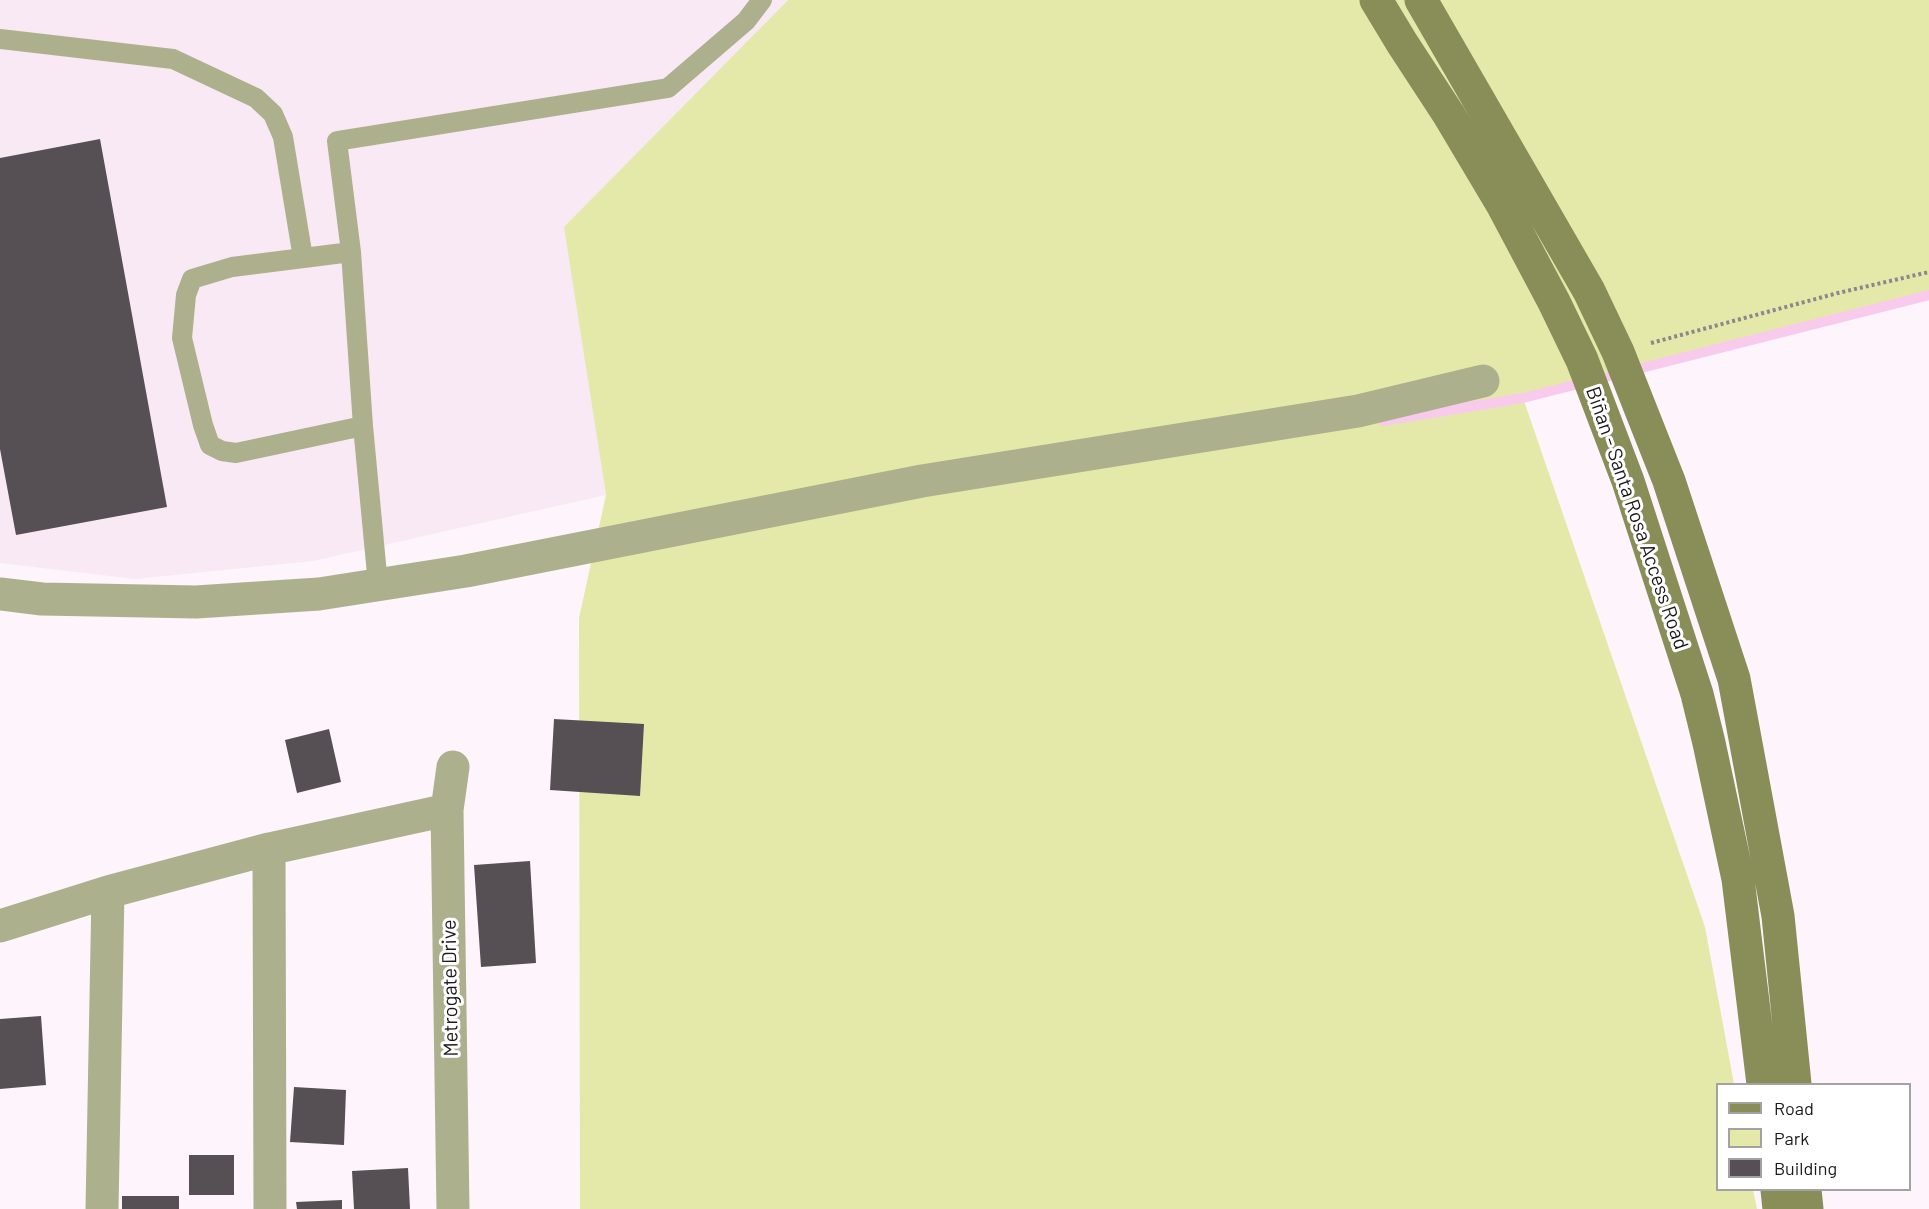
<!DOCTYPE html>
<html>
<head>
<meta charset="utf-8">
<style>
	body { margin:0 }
	#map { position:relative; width:1929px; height:1209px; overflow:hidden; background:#fdf5fb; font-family:Barlow,sans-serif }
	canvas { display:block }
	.legend { position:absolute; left:1716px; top:1083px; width:195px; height:108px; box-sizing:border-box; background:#fff; border:2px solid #a4a3a4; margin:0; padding:8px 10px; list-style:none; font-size:18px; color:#1c191b }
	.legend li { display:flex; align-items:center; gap:12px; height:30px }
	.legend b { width:30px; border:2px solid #a4a3a4 }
</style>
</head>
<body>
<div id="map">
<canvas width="1929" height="1209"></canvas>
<ul class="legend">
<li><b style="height:8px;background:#898d58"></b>Road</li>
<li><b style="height:16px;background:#e4e9aa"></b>Park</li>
<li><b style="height:16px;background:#564f54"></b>Building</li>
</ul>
</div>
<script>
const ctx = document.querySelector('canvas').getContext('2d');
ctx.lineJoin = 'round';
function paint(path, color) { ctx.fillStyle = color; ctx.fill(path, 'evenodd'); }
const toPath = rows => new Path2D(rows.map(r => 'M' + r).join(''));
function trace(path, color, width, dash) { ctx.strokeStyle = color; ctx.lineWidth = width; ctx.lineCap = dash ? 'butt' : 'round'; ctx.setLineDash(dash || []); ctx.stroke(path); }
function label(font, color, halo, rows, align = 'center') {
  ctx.font = font + ' Barlow,sans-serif'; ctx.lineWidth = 6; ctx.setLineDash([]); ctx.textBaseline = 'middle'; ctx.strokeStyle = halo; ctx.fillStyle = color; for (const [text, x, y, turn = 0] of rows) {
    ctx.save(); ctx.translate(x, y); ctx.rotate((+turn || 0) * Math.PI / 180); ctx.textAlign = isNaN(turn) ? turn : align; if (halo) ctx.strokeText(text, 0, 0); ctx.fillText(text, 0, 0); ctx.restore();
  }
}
const built = toPath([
	[0,0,788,0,565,227,606,495,313,561,135,579,0,563]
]);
const green = toPath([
	[788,0,1929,0,1929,295,1523,398,1705,927,1734,1084,1718,1084,1718,1190,1753,1190,1757,1209,580,1209,579,618,606,495,564,227]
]);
const stream = toPath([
	[1383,421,1523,398,1929,295]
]);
const building = toPath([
	[100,139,167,507,16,535,0,449,0,158],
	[554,719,644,724,640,796,550,790],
	[329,729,341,782,297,793,285,740],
	[530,861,536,963,481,967,474,865],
	[41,1016,46,1085,0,1089,0,1019],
	[294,1087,346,1090,344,1145,290,1142],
	[189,1155,234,1155,234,1195,189,1195],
	[408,1168,410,1209,354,1209,352,1171],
	[122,1196,179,1196,179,1209,122,1209],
	[342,1200,342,1209,297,1209,296,1202]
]);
const path = toPath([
	[1651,343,1838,293,1929,272]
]);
const lane = toPath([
	[0,39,173,59,256,98,273,114,283,137,303,258],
	[351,252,232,267,192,279,186,295,182,338,203,425,210,445,222,451,236,453,363,426],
	[378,585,363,426,351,252,337,141,668,88,746,21,762,0]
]);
const street = toPath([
	[0,594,42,599,196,602,319,594,466,571,922,481,1358,411,1483,381],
	[269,849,270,1209],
	[0,926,108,892,269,849,447,810],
	[102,1209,108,892],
	[453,1209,447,810,453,767]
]);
const secondary = toPath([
	[1376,0,1402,43,1449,115,1502,204,1554,302,1582,360,1628,481,1697,694,1709,743,1738,879,1763,1084],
	[1421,0,1589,291,1618,352,1669,481,1734,679,1778,916,1795,1084],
	[1777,1190,1779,1209],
	[1805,1190,1807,1209]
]);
const streetNames = [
	["Biñan - Santa Rosa Access Road",1637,518,71],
	["Metrogate Drive",450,988,-91]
];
paint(built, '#f9e9f4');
paint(green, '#e4e9aa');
trace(stream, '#f8cbec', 10);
paint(building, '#564f54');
trace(path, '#8c878b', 4, [3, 3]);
trace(lane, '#adb08d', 20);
trace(street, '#adb08d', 33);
trace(secondary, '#898d58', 33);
label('20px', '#1c191b', '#fff', streetNames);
</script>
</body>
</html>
